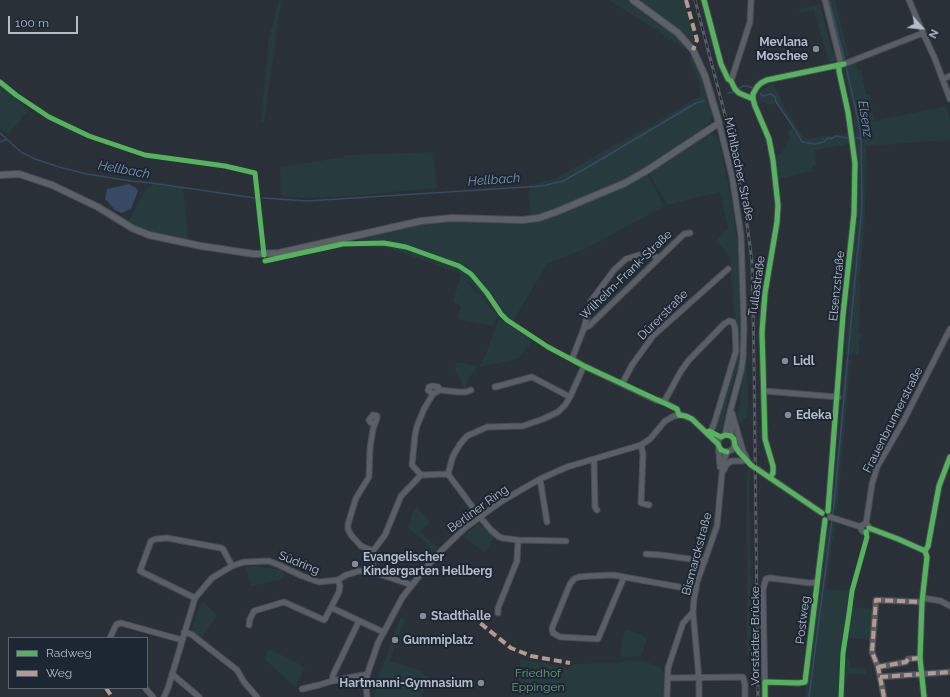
<!DOCTYPE html>
<html>
<head>
<meta charset="utf-8">
<style>
	body { margin:0 }
	#map { position:relative; width:950px; height:697px; overflow:hidden; background:#2a3038; font-family:Raleway,sans-serif }
	canvas { display:block }
	.legend { position:absolute; left:8px; top:637px; width:140px; height:52px; box-sizing:border-box; background:#1d2633; border:1px solid #59626f; margin:0; padding:5px 7px; list-style:none; font-size:12px; color:#b4bcc9 }
	.legend li { display:flex; align-items:center; gap:8px; height:20px }
	.legend b { width:20px; border:1px solid #59626f }
	.north { position:absolute; left:902px; top:8px; width:40px; height:40px; -webkit-text-stroke:3px #1d2633; paint-order:stroke; rotate:117deg; font-size:11px; font-weight:700; line-height:16px; text-align:center; color:#b4bcc9 }
	.north::after { content:''; display:block; margin:auto; width:14px; height:18px; background:#b4bcc9; clip-path:polygon(50% 0,100% 100%,50% 72%,0 100%) }
	.scale { position:absolute; left:8px; top:16px; width:70px; height:18px; box-sizing:border-box; border:2px solid #b4bcc9; border-top:0; padding-left:5px; font-size:12px; line-height:14px; white-space:nowrap; color:#b4bcc9; -webkit-text-stroke:3px #1d2633; paint-order:stroke }
</style>
</head>
<body>
<div id="map">
<canvas width="950" height="697"></canvas>
<ul class="legend">
<li><b style="height:5px;background:#56b35d"></b>Radweg</li>
<li><b style="height:5px;background:#b69a8f"></b>Weg</li>
</ul>
<div class="north">N</div>
<div class="scale">100 m</div>
</div>
<script>
const ctx = document.querySelector('canvas').getContext('2d');
ctx.lineJoin = 'round';
function paint(path, color) { ctx.fillStyle = color; ctx.fill(path, 'evenodd'); }
const toPath = rows => new Path2D(rows.map(r => 'M' + r).join(''));
function trace(path, color, width, dash) { ctx.strokeStyle = color; ctx.lineWidth = width; ctx.lineCap = dash ? 'butt' : 'round'; ctx.setLineDash(dash || []); ctx.stroke(path); }
function label(font, color, halo, rows, align = 'center') {
  ctx.font = font + ' Raleway,sans-serif'; ctx.lineWidth = 4; ctx.setLineDash([]); ctx.textBaseline = 'middle'; ctx.strokeStyle = halo; ctx.fillStyle = color; for (const [text, x, y, turn = 0] of rows) {
    ctx.save(); ctx.translate(x, y); ctx.rotate((+turn || 0) * Math.PI / 180); ctx.textAlign = isNaN(turn) ? turn : align; if (halo) ctx.strokeText(text, 0, 0); ctx.fillText(text, 0, 0); ctx.restore();
  }
}
const green = toPath([
	[279,0,281,0,264,122,261,122,269,38],
	[609,0,685,0,693,31,694,41,686,49],
	[827,0,830,0,831,1,835,0,849,56,842,58],
	[820,4,833,54,836,53,838,60,829,63,814,10,800,13,799,9],
	[690,56,693,57,700,71,711,106,712,114,709,124,701,131,618,188,647,174,664,206,589,247,547,264,512,323,503,314,495,301,496,300,467,267,408,247,407,249,465,270,482,289,491,301,490,304,480,292,467,280,468,283,481,296,489,307,498,315,493,326,458,319,461,306,453,302,461,274,389,248,362,247,357,238,425,223,443,222,532,223,533,217,530,218,529,185,554,179,664,118,699,96,701,97,699,81,689,60],
	[856,62,858,70,861,71,866,95,869,94,875,121,946,106,950,119,950,140,866,146,865,219,859,284,861,284,858,334,861,335,861,339,859,339,859,355,845,354,857,205,859,167,853,109,843,67],
	[773,84,780,98,782,104,803,136,809,139,848,133,849,144,814,150,816,165,812,166,813,171,778,179,777,155,781,154,790,139,788,132,792,127,776,103,770,105,762,102,759,104,757,103,759,94,762,89],
	[0,85,29,110,8,134,0,128],
	[709,134,713,135,719,141,733,209,738,247,740,295,742,347,740,360,728,398,722,428,718,431,715,430,716,425,737,347,730,258,721,245,715,242,728,229,720,192,667,205,649,173,683,150],
	[433,152,437,188,350,196,302,198,281,196,280,167,344,157,344,155],
	[154,184,183,188,188,241,145,231,128,222,146,189],
	[500,319,533,341,518,359,479,367,485,357,498,320],
	[746,334,748,409,747,409,747,417,738,424,737,414,741,401,740,397,745,364],
	[845,359,852,360,850,366,837,511,832,506],
	[456,362,477,366,468,380,465,390,455,369],
	[748,469,750,470,751,656,747,656,747,479],
	[417,507,430,522,420,532,438,548,433,553,427,547,428,544,408,528,413,511],
	[831,522,836,524,830,553,831,553,826,589,856,592,855,607,872,609,870,640,849,638,847,649,846,658,850,659,850,668,863,668,863,669,866,669,866,674,848,674,846,685,845,697,805,697,824,552,828,526,830,526],
	[480,524,483,526,494,537,485,553,463,536,477,525],
	[254,566,281,570,284,573,284,577,280,580,251,586,246,567],
	[202,601,217,616,200,639,191,632,198,610],
	[400,618,405,619,390,661,423,671,422,674,429,676,422,697,374,697,377,682],
	[627,629,647,638,641,656,620,657,624,632],
	[269,649,305,667,295,687,264,658],
	[520,659,565,667,568,669,574,664,613,663,635,660,645,661,662,669,666,676,665,697,519,697]
]);
const water = toPath([
	[129,184,136,188,138,191,131,209,122,213,115,210,105,199,107,189]
]);
const stream = toPath([
	[829,0,845,62],
	[740,88,743,86,747,86,753,88],
	[728,93,733,92],
	[760,93,763,96,771,94,775,97,776,102,794,128,802,142,815,144,824,142,828,138,831,139,836,136,847,138],
	[0,133,21,152,35,159,59,167,87,174,131,181,152,183,255,198],
	[855,138,861,138],
	[0,142,7,139],
	[263,198,307,201,542,186,563,181,588,167,696,103,704,101],
	[809,697,834,504,862,206,861,138,859,124,846,66]
]);
const minor = toPath([
	[704,0,721,64,728,79,731,81],
	[751,0,750,22,731,81,735,89,739,93,753,99],
	[825,0,840,60,839,71,848,112,855,163,854,214,843,315,828,511],
	[909,0,923,33,935,59,950,99],
	[943,79,950,76],
	[719,123,732,176,741,235,744,328,743,358,741,371,730,412,725,435],
	[584,328,591,301,614,270,626,259,639,255,653,255,658,258],
	[622,384,632,365,653,336,728,269],
	[495,387,532,377,570,397],
	[440,390,458,392,466,392,471,390],
	[764,391,838,397],
	[664,402,681,371,689,360,724,324,729,321,733,322,735,328,736,351,714,424,709,435],
	[732,413,743,451,747,459],
	[679,415,677,409,664,402,656,400,584,366,572,359,584,328,589,326,684,234,690,233],
	[731,436,732,417],
	[641,445,643,454,641,503,649,505],
	[735,446,739,452,751,465,822,513],
	[720,449,725,452,732,450,735,445,733,438,729,435,725,435,721,437,718,440,720,467],
	[594,460,595,507,597,510],
	[724,470,726,465,731,461,743,461],
	[421,475,412,465,415,435,417,426,424,409,433,394,440,390,438,387,433,386,429,387,428,390,433,394],
	[770,478,773,473,773,466,765,439,762,332,765,293,777,222,778,205,773,160,769,139,755,106,753,99,753,94,757,87,761,83,767,80,844,64,923,33],
	[540,479,547,522],
	[830,517,861,527],
	[866,524,872,484,877,467,903,422,950,329],
	'861 528a4 4 0 1 1 8 0a4 4 0 1 1-8 0Z',
	[869,528,898,539,925,551],
	[566,541,518,540,502,538,498,536,491,530,480,517,448,474,453,456,460,444,467,436,487,427,523,426,543,419,558,412,565,405,570,397,584,366],
	[373,551,361,546,351,535,348,529,348,524,356,498,369,477,370,448,373,429,377,418,377,416,373,415,369,420,371,423,374,424],
	[646,554,661,555,705,561],
	[373,572,373,551,385,535,401,496,421,475,448,474],
	[624,577,613,575,590,576,579,577,574,579,570,584,552,628,553,633,560,637,598,639,624,577,696,590],
	[195,598,140,571,151,541,156,539,167,538,221,548,223,549,232,566],
	[923,598,941,601,950,606],
	[332,608,383,632],
	[498,613,498,608,517,561,518,540],
	[249,625,250,619,254,611,284,602,324,620,325,619,339,592,340,586,338,580],
	[184,632,191,634,237,670,244,682,257,697],
	[110,638,115,627,117,624,121,623,182,640],
	[878,667,906,662,908,659,920,658],
	[172,674,199,697],
	[880,677,950,672],
	[668,678,743,677,745,685,745,697],
	[332,681,363,675,367,675],
	[765,682,799,683,805,682,825,520],
	[145,688,153,697],
	[302,689,319,685,332,681,333,675,359,621],
	[164,697,168,688,195,598,212,578,232,566,244,562,269,561,279,565,302,576,319,582,338,580,346,575,359,571,373,572,412,585],
	[367,697,366,684,367,675,378,643,402,598,423,571,442,550,465,528,480,517,502,501,540,479,567,467,641,445,650,439,665,421,674,416,682,415,692,419,718,444],
	[667,697,668,668,683,623,693,612],
	[699,697,699,679,693,612,694,599,697,582,717,526,723,463,727,452],
	[765,697,763,589,766,579,770,578,810,583,817,582],
	[884,697,878,667,872,652,876,600,922,602],
	[924,697,920,658,922,602,927,557,925,551,928,546,939,486,950,457]
]);
const major = toPath([
	[0,175,19,174,52,185,98,207,132,228,149,235,201,246,254,254,279,253,421,221,452,218,522,220,539,218,556,212,625,183,646,171,719,123,705,76,693,50,678,33,633,0]
]);
const rail = toPath([
	[695,0,731,138,746,217,752,261,754,365,758,697]
]);
const quiet = toPath([
	[686,0,697,40,693,50],
	[462,612,464,610,511,648,531,656,570,663],
	[878,667,906,662,908,659,920,658],
	[880,677,950,672],
	[106,688,112,697],
	[884,697,878,667,872,652,876,600,922,602]
]);
const cycleway = toPath([
	[704,0,721,64,728,79,731,81,735,89,739,93,753,99],
	[0,82,16,95,49,117,89,136,145,155,225,166,255,173,264,255],
	[265,261,343,244,384,243,406,247,459,266,471,274,487,293,501,314,507,320,548,347,584,366,677,409,679,415,686,416,692,419,718,444,721,450,727,452],
	[709,431,721,437,725,435,731,436,734,439,735,446,739,452,751,465,822,513],
	[770,478,773,473,773,466,765,439,762,332,765,293,777,222,778,205,773,160,769,139,755,106,753,99,753,94,757,87,761,83,767,80,844,64],
	[828,511,843,315,854,214,855,163,848,112,839,71,839,65],
	[869,528,898,539,925,551],
	[765,697,765,682,799,683,805,682,825,520],
	[841,697,843,653,849,614,852,591,867,537,866,532],
	[924,697,920,658,922,602,927,557,925,551,928,546,939,486,950,457]
]);
const markers = [
	[816,49,4,"#848b96"],
	[785,361,4,"#848b96"],
	[788,415,4,"#848b96"],
	[355,564,4,"#848b96"],
	[423,616,4,"#848b96"],
	[395,640,4,"#848b96"],
	[481,683,4,"#848b96"]
];
const poiNames = [
	["Mevlana",808,42,"right"],
	["Moschee",808,56,"right"],
	["Lidl",793,361],
	["Edeka",796,415],
	["Evangelischer",363,557],
	["Kindergarten Hellberg",363,571],
	["Stadthalle",431,616],
	["Gummiplatz",403,640],
	["Hartmanni-Gymnasium",473,683,"right"]
];
const streetNames = [
	["Mühlbacher Straße",739,169,78],
	["Wilhelm-Frank-Straße",626,275,-44],
	["Tullastraße",757,286,-82],
	["Elsenzstraße",837,286,-84],
	["Dürerstraße",663,315,-45],
	["Frauenbrunnerstraße",893,420,-63],
	["Berliner Ring",478,509,-36],
	["Bismarckstraße",697,554,-75],
	["Südring",299,563,22],
	["Postweg",803,620,-83],
	["Vorstädter Brücke",755,636,-90]
];
const parkNames = [
	["Friedhof",538,673],
	["Eppingen",538,687]
];
const waterNames = [
	["Elsenz",865,119,81],
	["Hellbach",124,170,10],
	["Hellbach",494,180,-4]
];
paint(green, '#273a3e');
paint(water, '#384963');
trace(stream, '#384963', 1.5);
trace(minor, '#484c53', 7);
trace(major, '#484c55', 8);
trace(minor, '#5a5e66', 5);
trace(major, '#5c6168', 6);
trace(rail, '#595d64', 3);
trace(rail, '#1d2633', 1.5, [4.5]);
trace(quiet, '#b69a8f', 4, [8, 4]);
trace(cycleway, '#56b35d', 5);
for (const [x, y, r, color] of markers) { const dot = new Path2D(); dot.arc(x, y, r, 0, 2 * Math.PI); ctx.fillStyle = color; ctx.fill(dot); trace(dot, '#1d2633', 1.5); }
label('bold 12px', '#b4bcc9', '#1d2633', poiNames, 'left');
label('12px', '#b4bcc9', '#1d2633', streetNames);
label('12px', '#6b9a76', '#1d2633', parkNames);
label('italic 13px', '#7c92b1', '#1d2633', waterNames);
</script>
</body>
</html>
